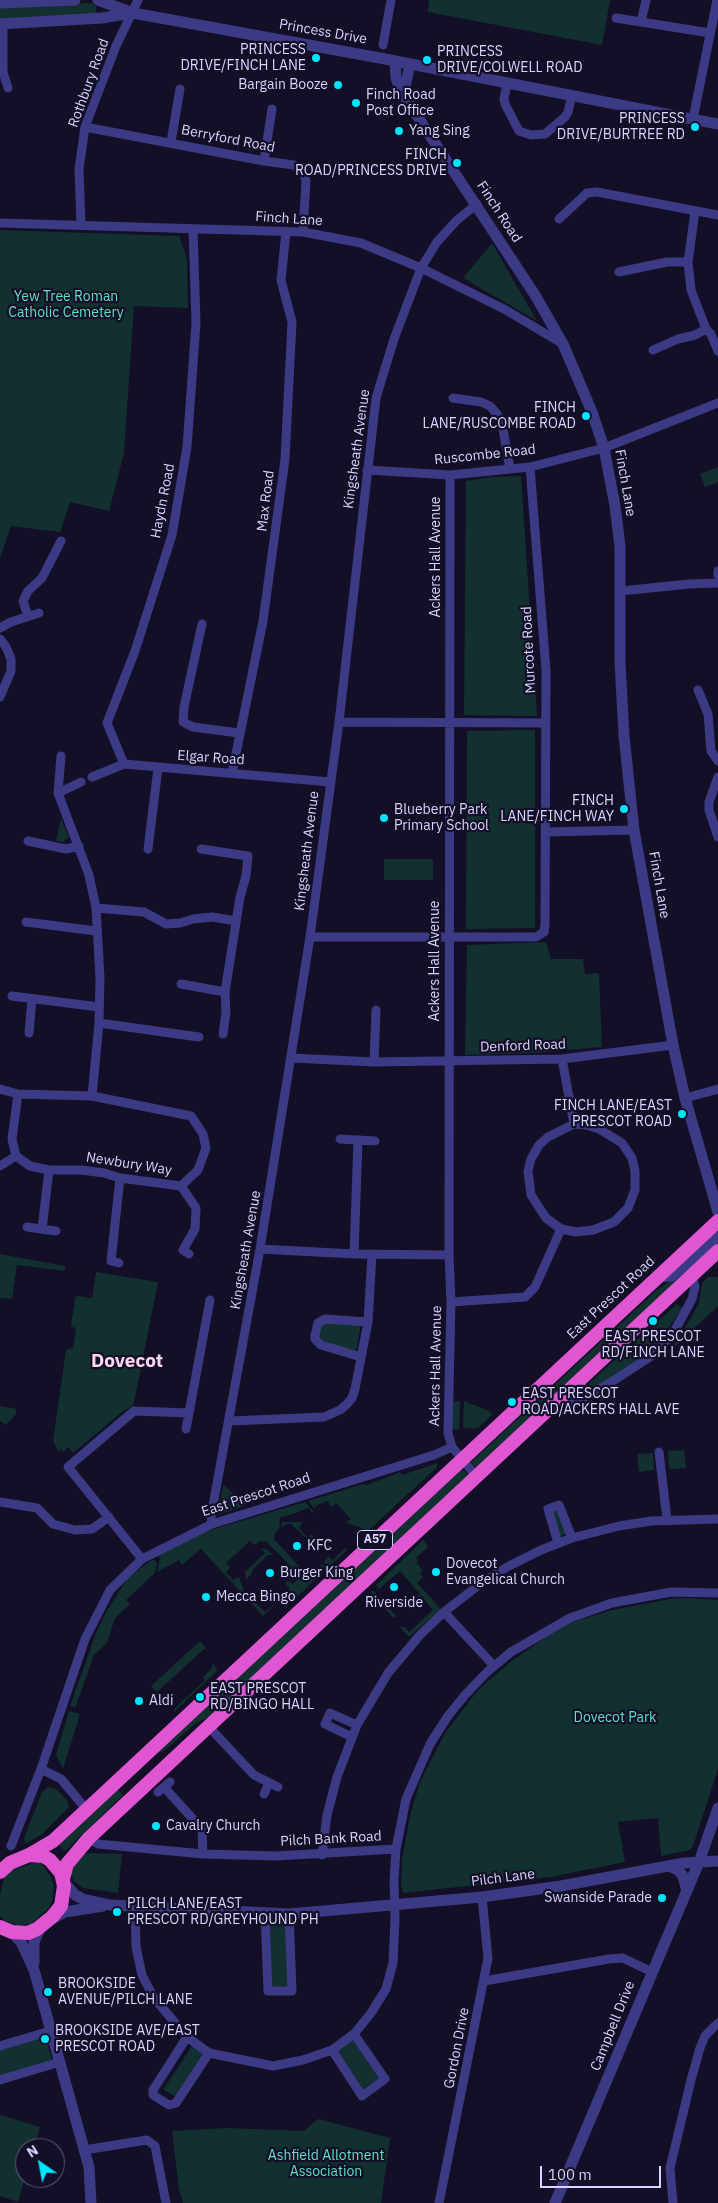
<!DOCTYPE html>
<html>
<head>
<meta charset="utf-8">
<style>
	body { margin:0 }
	#map { position:relative; width:718px; height:2203px; overflow:hidden; background:#130f26; font-family:"IBM Plex Sans",sans-serif }
	canvas { display:block }
	.north { position:absolute; left:15px; top:2138px; width:50px; height:50px; box-sizing:border-box; background:#130f26; border:1px solid #625e7d; border-radius:50%; rotate:327deg; font-size:14px; font-weight:700; line-height:20px; text-align:center; color:#d9d4ff }
	.north::after { content:''; display:block; margin:auto; width:18px; height:22px; background:#00e5ff; clip-path:polygon(50% 0,100% 100%,50% 72%,0 100%) }
	.scale { position:absolute; left:540px; top:2166px; width:121px; height:22px; box-sizing:border-box; border:2px solid #d9d4ff; border-top:0; padding-left:6px; font-size:15px; line-height:18px; white-space:nowrap; color:#d9d4ff; -webkit-text-stroke:4px #130f26; paint-order:stroke }
</style>
</head>
<body>
<div id="map">
<canvas width="718" height="2203"></canvas>
<div class="north">N</div>
<div class="scale">100 m</div>
</div>
<script>
const ctx = document.querySelector('canvas').getContext('2d');
ctx.lineJoin = 'round';
function paint(path, color) { ctx.fillStyle = color; ctx.fill(path, 'evenodd'); }
const toPath = rows => new Path2D(rows.map(r => 'M' + r).join(''));
function trace(path, color, width, dash) { ctx.strokeStyle = color; ctx.lineWidth = width; ctx.lineCap = dash ? 'butt' : 'round'; ctx.setLineDash(dash || []); ctx.stroke(path); }
function label(font, color, halo, rows, align = 'center') {
  ctx.font = font + ' "IBM Plex Sans",sans-serif'; ctx.lineWidth = 4.5; ctx.setLineDash([]); ctx.textBaseline = 'middle'; ctx.strokeStyle = halo; ctx.fillStyle = color; for (const [text, x, y, turn = 0] of rows) {
    ctx.save(); ctx.translate(x, y); ctx.rotate((+turn || 0) * Math.PI / 180); ctx.textAlign = isNaN(turn) ? turn : align; if (halo) ctx.strokeText(text, 0, 0); ctx.fillText(text, 0, 0); ctx.restore();
  }
}
const green = toPath([
	[427,0,610,0,602,45,428,12,429,1],
	[92,3,96,6,96,14,0,20,0,7],
	[0,230,179,236,187,259,188,308,134,306,124,453,109,511,70,502,60,532,11,526,0,558],
	[492,243,537,321,463,278],
	[718,467,718,482,705,487,700,474],
	[521,476,537,716,464,715,466,481,491,477],
	[535,730,535,928,466,929,467,731],
	[61,818,69,837,63,842,56,841],
	[384,859,433,859,433,880,384,880],
	[546,942,551,959,583,959,585,974,599,973,602,1047,534,1053,465,1055,467,945],
	[0,1254,65,1266,65,1271,17,1265,12,1299,0,1298],
	[96,1272,158,1282,134,1403,132,1406,122,1412,73,1453,68,1447,63,1452,61,1449,58,1452,53,1441,66,1350,73,1348,76,1329,71,1326,75,1299,77,1296,92,1298],
	[708,1277,718,1277,718,1306,668,1353,684,1330,699,1303,702,1283],
	[672,1280,676,1282,477,1468,471,1462,657,1290],
	[677,1304,682,1308,655,1348,618,1375,572,1399],
	[326,1323,361,1325,356,1352,322,1341,319,1337,321,1325],
	[459,1401,460,1402,459,1430,452,1429,453,1402],
	[464,1401,491,1412,492,1415,478,1428,466,1428,463,1426],
	[0,1406,16,1409,16,1414,6,1425,0,1421],
	[684,1450,686,1468,669,1469,668,1451],
	[653,1453,654,1470,639,1472,637,1454],
	[438,1463,436,1468,367,1532,360,1527,346,1523,351,1519,336,1503,331,1507,328,1501,315,1506,316,1510,308,1501,363,1484,367,1485,400,1472,402,1475],
	[462,1469,469,1476,209,1717,196,1723,164,1751,155,1753],
	[223,1486,225,1486,245,1504,245,1506,220,1514,218,1511],
	[305,1502,314,1512,312,1513,309,1508,287,1516,280,1517,279,1529,275,1533,274,1539,307,1575,314,1574,322,1564,327,1568,295,1599,284,1595,290,1589,285,1583,288,1581,293,1584,301,1577,267,1542,261,1541,254,1545,250,1541,226,1563,230,1568,226,1572,233,1580,239,1577,244,1591,265,1612,279,1601,263,1616,201,1549,182,1565,179,1560,157,1572,160,1559,157,1553,214,1529],
	[560,1509,569,1533,558,1537,551,1511],
	[282,1522,302,1522,299,1528,308,1538,312,1534,314,1539,307,1539,290,1523,281,1527],
	[423,1540,428,1547,416,1558,418,1561,416,1563,423,1570,420,1573,423,1577,417,1583,441,1609,409,1637,400,1627,405,1627,409,1632,433,1610,421,1595,407,1607,410,1612,405,1607,420,1594,400,1571,379,1589,376,1585],
	[261,1548,266,1549,273,1555,268,1555,253,1569,252,1573,246,1580,245,1572,265,1553],
	[345,1548,347,1550,329,1567,324,1562,328,1556,333,1560],
	[153,1559,157,1563,155,1573,126,1600,130,1604,115,1618,107,1643,94,1655,75,1708,70,1706,96,1633,106,1612,128,1578],
	[373,1590,396,1616,393,1618,371,1592],
	[689,1598,718,1600,718,1769,693,1846,690,1850,661,1856,658,1818,618,1822,625,1862,550,1877,403,1893,401,1884,402,1859,411,1812,420,1782,445,1733,478,1690,509,1663,546,1637,573,1622,612,1610,670,1599],
	[200,1641,207,1649,204,1649,157,1692,151,1686],
	[213,1664,215,1665,217,1671,175,1711,173,1710,205,1680,203,1677,211,1669],
	[69,1711,80,1714,63,1769,56,1755],
	[48,1787,56,1789,67,1800,69,1807,42,1834,27,1843,25,1843,24,1838,42,1792],
	[116,1788,123,1795,65,1851,58,1844],
	[91,1853,122,1854,118,1893,83,1888,74,1881,70,1872,71,1866,81,1855],
	[36,1862,42,1864,51,1877,54,1886,52,1901,48,1909,30,1924,17,1925,5,1921,0,1916,0,1895,4,1878,9,1872],
	[270,1920,285,1920,288,1987,272,1987],
	[45,2036,52,2060,0,2076,0,2049],
	[353,2041,379,2078,363,2089,337,2051],
	[192,2046,205,2055,179,2098,163,2090],
	[0,2115,40,2127,34,2148,25,2148,25,2178,18,2202,0,2196],
	[318,2119,390,2138,381,2203,183,2203,179,2190,172,2131,226,2128,304,2131]
]);
const minor = toPath([
	[616,18,710,33],
	[641,22,646,0],
	[3,24,3,72,8,88],
	[383,45,391,0],
	[507,83,504,99,505,104,519,131,531,135,545,134,565,117,568,112,572,95],
	[693,119,717,0],
	[85,127,264,161,294,165,303,171,306,181,303,232],
	[171,142,180,89],
	[264,161,272,109],
	[695,211,688,262,691,290,706,329,711,334,718,351],
	[559,219,587,193,597,192,718,215],
	[0,223,303,232,361,243,421,268,504,309,563,344],
	[81,224,79,169,85,127,116,46,138,0],
	[619,272,667,262,688,262],
	[653,350,678,339,695,335,706,329],
	[453,398,481,402,490,406,497,414,503,429,510,469],
	[367,470,450,475,530,467,604,448,718,403],
	[450,475,449,1255,451,1302,448,1433,452,1447],
	[718,571,718,575],
	[621,591,689,584,718,583],
	[28,616,23,601,28,591,42,578,61,541],
	[202,624,184,707,183,722,193,727,239,733],
	[0,628,11,622,39,613],
	[0,639,6,647,11,659,11,671,0,697],
	[698,690,708,714,711,751,718,761],
	[339,722,545,723],
	[61,756,58,793,89,875,96,908,100,978,99,1023,92,1096],
	[124,764,107,723,135,651,172,535,187,447,196,323,193,229],
	[232,773,263,621,285,459,292,322,281,280,286,232],
	[92,777,124,764,330,782],
	[718,777,709,802,709,810,718,837],
	[58,793,81,782],
	[546,832,634,830],
	[28,841,66,849,79,846],
	[148,849,158,768],
	[201,849,248,856,246,876,240,897,225,992,226,1012,223,1034],
	[96,908,144,912,166,924,180,923,193,919,212,917,236,921],
	[26,922,96,931],
	[310,937,536,937,544,932,545,925,546,670,530,467],
	[181,984,225,992],
	[12,996,99,1007],
	[99,1023,199,1037],
	[29,1033,32,999],
	[292,1058,374,1062,562,1059,673,1045],
	[374,1062,376,1010],
	[0,1089,18,1094,92,1096,191,1116,203,1134,206,1148,198,1170,181,1186,120,1178,104,1173,81,1170,49,1170,30,1166,16,1156,12,1139,18,1094],
	[685,1098,718,1089],
	[340,1139,375,1141],
	[0,1166,16,1156],
	[181,1186,196,1208,195,1229,183,1250,189,1254],
	[27,1227,56,1231],
	[42,1229,49,1170],
	[561,1229,576,1232,593,1230,614,1222,628,1208,635,1190,635,1171,632,1158,622,1143,599,1129,587,1125,574,1124],
	[260,1249,354,1254,449,1255],
	[354,1254,358,1140],
	[119,1263,111,1261,120,1178],
	[451,1302,525,1297,535,1287,561,1229,546,1218,531,1195,528,1171,531,1159,539,1145,548,1137,574,1124,562,1059],
	[361,1357,321,1345,315,1339,315,1335,318,1323,325,1319,368,1322],
	[550,1407,569,1405,579,1400,610,1383,656,1353,675,1330,692,1299,695,1287,692,1275],
	[230,1421,324,1417,340,1410,347,1404,352,1398,355,1389,368,1322,372,1254],
	[186,1429,189,1413],
	[659,1452,667,1519],
	[0,1502,37,1508,53,1524,75,1530,92,1529,109,1517],
	[212,1524,211,1516,260,1249,310,937,339,722,376,398,394,339,421,268,437,242,457,220,477,204],
	[558,1543,548,1509,559,1505,572,1538],
	[142,1559,68,1467,134,1411,189,1413,210,1300],
	[444,1612,494,1666],
	[209,1727,254,1775,278,1787],
	[352,1737,325,1724,330,1713,357,1725],
	[41,1769,61,1779,86,1809],
	[164,1787,202,1829,203,1854],
	[158,1792,170,1782],
	[264,1794,269,1783],
	[89,1838,98,1844,203,1854,276,1856,396,1849],
	[11,1846,41,1769,85,1639,110,1590,142,1559,212,1524,434,1455,452,1447,476,1476],
	[322,1855,327,1815,337,1777,357,1725,388,1673,420,1635,444,1612,484,1581,509,1566,541,1550,572,1538,619,1526,651,1521,718,1519],
	[135,1907,136,1947,142,1975,154,1998,187,2037,209,2053,273,2066,303,2060,332,2050,354,2034,371,2013,386,1989,393,1963,395,1918,394,1880,396,1849,406,1799,430,1744,448,1716,465,1695,487,1672,511,1652,570,1618,612,1603,671,1592,718,1593],
	[265,1913,268,1991,292,1991,289,1914],
	[484,1981,609,1959,623,1958,652,1972],
	[187,2037,153,2090,153,2095,169,2105,176,2103,209,2053],
	[0,2046,50,2031],
	[332,2050,362,2096,385,2079,354,2034],
	[0,2080,60,2062],
	[84,2150,147,2140,155,2146,166,2203],
	[439,2203,488,1958,482,1897],
	[673,2203,670,2168,691,2080,700,2048,705,2036,718,2023]
]);
const tertiary = toPath([
	[98,0,133,13,380,58,718,124],
	[0,3,75,0],
	[0,24,102,18,131,13],
	[395,62,396,78,400,90,535,295,563,344,592,412,604,448,615,506,620,546,620,662,624,736,634,830,673,1045,685,1098,718,1212],
	[406,98,405,87,410,65],
	[657,1277,672,1276,718,1237],
	[668,1866,678,1870,683,1876,687,1891],
	[63,1881,75,1895,83,1899,110,1905,289,1914,482,1897,561,1886,684,1863,718,1861],
	[51,1919,65,1912,103,1906],
	[12,1932,21,1942,34,1970,89,2167,91,2203],
	[34,1963,34,1942,41,1926],
	[555,2203,699,1862,718,1808]
]);
const trunk = toPath([
	[29,1855,53,1841,718,1221],
	[0,1872,10,1863,29,1855,43,1856,50,1860,61,1873,64,1886,61,1906,52,1917,37,1929,28,1933,12,1932,0,1927],
	[63,1879,67,1864,89,1838,718,1251]
]);
const markers = [
	[316,58,5,"#00e5ff"],
	[427,60,5,"#00e5ff"],
	[338,85,5,"#00e5ff"],
	[356,103,5,"#00e5ff"],
	[695,127,5,"#00e5ff"],
	[399,131,5,"#00e5ff"],
	[457,163,5,"#00e5ff"],
	[586,416,5,"#00e5ff"],
	[624,809,5,"#00e5ff"],
	[384,818,5,"#00e5ff"],
	[682,1114,5,"#00e5ff"],
	[653,1321,5,"#00e5ff"],
	[512,1402,5,"#00e5ff"],
	[297,1546,5,"#00e5ff"],
	[436,1572,5,"#00e5ff"],
	[270,1573,5,"#00e5ff"],
	[394,1587,5,"#00e5ff"],
	[206,1597,5,"#00e5ff"],
	[200,1697,5,"#00e5ff"],
	[139,1701,5,"#00e5ff"],
	[156,1826,5,"#00e5ff"],
	[662,1898,5,"#00e5ff"],
	[117,1912,5,"#00e5ff"],
	[48,1992,5,"#00e5ff"],
	[45,2039,5,"#00e5ff"]
];
const shields = [
	[375,1540,35]
];
const shieldNames = [
	["A57",375,1540]
];
const streetNames = [
	["Princess Drive",323,32,10],
	["Rothbury Road",89,83,-70],
	["Berryford Road",228,139,11],
	["Finch Road",499,212,57],
	["Finch Lane",289,219,4],
	["Kingsheath Avenue",357,449,-82],
	["Ruscombe Road",485,455,-6],
	["Finch Lane",625,483,80],
	["Haydn Road",163,501,-79],
	["Max Road",266,501,-83],
	["Ackers Hall Avenue",436,557,-90],
	["Murcote Road",529,650,-93],
	["Elgar Road",211,758,4],
	["Kingsheath Avenue",307,851,-83],
	["Finch Lane",659,885,80],
	["Ackers Hall Avenue",435,961,-90],
	["Denford Road",523,1046,-2],
	["Newbury Way",129,1164,9],
	["Kingsheath Avenue",246,1250,-80],
	["East Prescot Road",611,1298,-43],
	["Ackers Hall Avenue",436,1366,-89],
	["East Prescot Road",256,1495,-18],
	["Pilch Bank Road",331,1839,-3],
	["Pilch Lane",503,1878,-7],
	["Campbell Drive",613,2026,-68],
	["Gordon Drive",457,2048,-79]
];
const poiNames = [
	["PRINCESS",306,50,"right"],
	["DRIVE/FINCH LANE",306,66,"right"],
	["PRINCESS",437,52],
	["DRIVE/COLWELL ROAD",437,68],
	["Bargain Booze",328,85,"right"],
	["Finch Road",366,95],
	["Post Office",366,111],
	["PRINCESS",685,119,"right"],
	["DRIVE/BURTREE RD",685,135,"right"],
	["Yang Sing",409,131],
	["FINCH",447,155,"right"],
	["ROAD/PRINCESS DRIVE",447,171,"right"],
	["FINCH",576,408,"right"],
	["LANE/RUSCOMBE ROAD",576,424,"right"],
	["FINCH",614,801,"right"],
	["LANE/FINCH WAY",614,817,"right"],
	["Blueberry Park",394,810],
	["Primary School",394,826],
	["FINCH LANE/EAST",672,1106,"right"],
	["PRESCOT ROAD",672,1122,"right"],
	["EAST PRESCOT",653,1337,"center"],
	["RD/FINCH LANE",653,1353,"center"],
	["EAST PRESCOT",522,1394],
	["ROAD/ACKERS HALL AVE",522,1410],
	["KFC",307,1546],
	["Dovecot",446,1564],
	["Evangelical Church",446,1580],
	["Burger King",280,1573],
	["Mecca Bingo",216,1597],
	["Riverside",394,1603,"center"],
	["EAST PRESCOT",210,1689],
	["RD/BINGO HALL",210,1705],
	["Aldi",149,1701],
	["Cavalry Church",166,1826],
	["Swanside Parade",652,1898,"right"],
	["PILCH LANE/EAST",127,1904],
	["PRESCOT RD/GREYHOUND PH",127,1920],
	["BROOKSIDE",58,1984],
	["AVENUE/PILCH LANE",58,2000],
	["BROOKSIDE AVE/EAST",55,2031],
	["PRESCOT ROAD",55,2047]
];
const parkNames = [
	["Yew Tree Roman",66,297],
	["Catholic Cemetery",66,313],
	["Dovecot Park",615,1718],
	["Ashfield Allotment",326,2156],
	["Association",326,2172]
];
const districtNames = [
	["Dovecot",127,1362]
];
paint(green, '#12302f');
trace(minor, '#3d3a85', 9);
trace(tertiary, '#3d3a85', 11);
trace(trunk, '#e055d1', 14);
for (const [x, y, r, color] of markers) { const dot = new Path2D(); dot.arc(x, y, r, 0, 2 * Math.PI); ctx.fillStyle = color; ctx.fill(dot); trace(dot, '#130f26', 2); }
for (const [x, y, w] of shields) { const box = new Path2D(); box.roundRect(x - w / 2, y - 9.5, w, 19, 4); ctx.fillStyle = '#130f26'; ctx.fill(box); trace(box, '#d9d4ff', 1); }
label('bold 12px', '#d9d4ff', null, shieldNames);
label('14px', '#d9d4ff', '#130f26', streetNames);
label('14px', '#d9d4ff', '#130f26', poiNames, 'left');
label('14px', '#5fe0c0', '#130f26', parkNames);
label('bold 19px', '#ffd6f0', '#130f26', districtNames);
</script>
</body>
</html>
